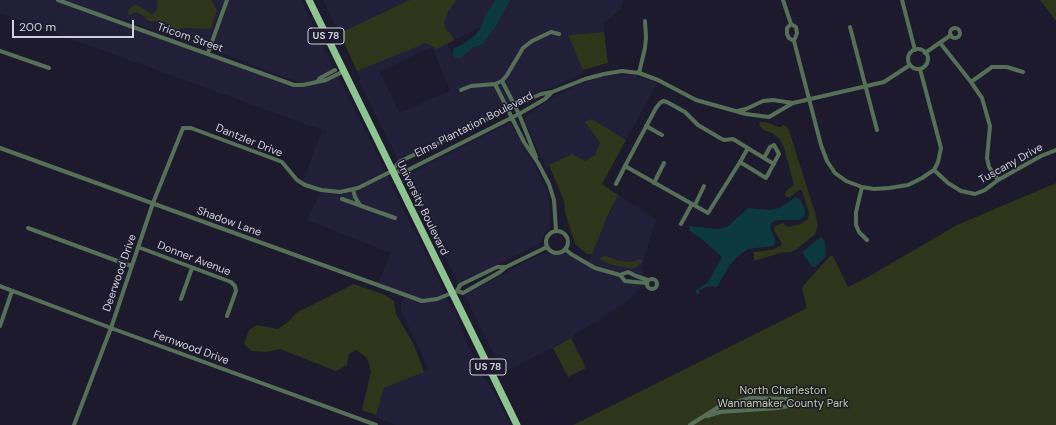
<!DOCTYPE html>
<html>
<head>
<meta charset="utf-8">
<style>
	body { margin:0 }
	#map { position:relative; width:1056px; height:425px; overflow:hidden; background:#1c1a2c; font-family:"DM Sans",sans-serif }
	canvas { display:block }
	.scale { position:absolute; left:12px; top:20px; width:122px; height:18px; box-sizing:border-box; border:2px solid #d0d0dc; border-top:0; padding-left:5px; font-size:12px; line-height:14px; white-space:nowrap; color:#d0d0dc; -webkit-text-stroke:3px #1c1a2c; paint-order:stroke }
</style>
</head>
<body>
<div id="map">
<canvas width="1056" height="425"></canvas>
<div class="scale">200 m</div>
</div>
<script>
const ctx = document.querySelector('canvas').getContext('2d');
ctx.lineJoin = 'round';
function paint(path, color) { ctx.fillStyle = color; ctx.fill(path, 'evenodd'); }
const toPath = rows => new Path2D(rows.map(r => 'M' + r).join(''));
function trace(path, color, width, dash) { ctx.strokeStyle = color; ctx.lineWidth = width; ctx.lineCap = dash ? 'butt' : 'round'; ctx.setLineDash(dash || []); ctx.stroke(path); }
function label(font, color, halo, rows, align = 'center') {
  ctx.font = font + ' "DM Sans",sans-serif'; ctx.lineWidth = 3; ctx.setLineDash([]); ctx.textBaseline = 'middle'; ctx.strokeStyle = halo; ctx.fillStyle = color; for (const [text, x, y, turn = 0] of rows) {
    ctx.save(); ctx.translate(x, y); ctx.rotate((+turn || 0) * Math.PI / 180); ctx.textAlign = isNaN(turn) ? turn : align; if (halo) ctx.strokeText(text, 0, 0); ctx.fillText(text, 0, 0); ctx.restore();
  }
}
const built = toPath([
	[0,0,227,0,211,45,206,44,198,46,108,14,107,17,282,81,305,85,303,82,298,82,218,52,214,45,229,0,301,0,335,70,320,78,338,75,442,287,448,302,454,310,467,343,480,370,485,380,490,384,510,425,396,425,375,417,384,388,428,370,423,356,401,311,401,304,404,295,377,285,391,253,307,220,321,190,302,184,322,130,0,13],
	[323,0,623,0,621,9,603,24,604,32,569,35,584,72,557,86,552,87,523,97,516,100,508,108,399,162,359,81,361,80],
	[500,17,495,28,483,44,472,48,456,58,453,56,447,44],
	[429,48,433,49,450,90,400,113,380,72],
	[616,75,633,75,657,83,626,140,592,119,590,129,600,143,595,155,585,161,550,165,546,168,525,122,525,117,548,100,579,84,601,77],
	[509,123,513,127,540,177,547,193,549,200,550,228,544,234,540,244,458,283,406,175],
	[618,195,656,219,641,269,644,272,643,279,631,273,620,275,625,281,642,283,640,288,627,301,605,316,575,334,571,338,503,373,465,295,543,253,559,255,567,251,587,263]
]);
const green = toPath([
	[157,0,211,0,217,10,211,29,186,28,172,30,166,22,148,21,142,15,136,12,129,15,128,11,135,4,152,14,157,10],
	[410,0,457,0,448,11,444,23,446,29,451,34,454,40,437,49,426,43,357,71,340,33],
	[1040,0,1056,0,1056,21,1050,13],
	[604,32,608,63,583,70,568,35],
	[592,119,626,140,602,184,618,195,608,215,592,254,587,254,575,244,565,212,564,201,549,165,572,154,585,161,595,155,600,143,585,122],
	[760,122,766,122,779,127,781,127,783,125,786,126,789,130,815,213,818,225,815,234,797,249,791,252,780,253,754,261,754,252,771,250,779,247,782,244,774,230,775,226,783,223,788,227,801,224,808,219,809,213,802,190,799,190,790,197,786,197,785,195,786,191,794,185,784,148,779,138,772,133,763,130,759,125],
	[1056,183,1056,425,573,425,807,308,802,289,803,286,830,256,833,256,848,287,868,277,957,225],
	[606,256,620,261,631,262,640,259,642,262,638,266,634,268,629,268,609,264,599,259,602,257],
	[354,284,385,295,394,301,396,314,414,345,424,372,384,388,376,415,362,410,371,371,367,358,356,350,349,354,347,365,336,371,280,349,266,352,252,351,244,344,249,330,257,325,278,329,288,322,296,313],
	[571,338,586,368,568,377,553,348]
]);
const water = toPath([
	[495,0,510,0,495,28,483,44,472,48,461,58,456,58,453,56,453,52,454,48,463,44,475,35,481,27,485,16],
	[796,197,800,200,805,210,804,217,799,220,777,220,772,222,770,227,775,240,775,243,773,246,748,249,738,256,729,266,717,287,712,286,703,288,699,291,699,294,697,294,695,291,708,282,722,257,698,236,691,232,689,230,690,226,718,229,727,227,748,208,770,210,779,208],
	[821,237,825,241,826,256,815,267,812,267,802,252]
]);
const minor = toPath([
	[58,0,294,85,303,85,326,80,344,71],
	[783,0,791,24,796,27,797,33,794,41],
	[902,0,915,50],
	[791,24,787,28,787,34,789,38,794,41],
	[850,27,877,130],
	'950 33a5 5 0 1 1 10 0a5 5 0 1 1-10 0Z',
	[794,41,821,145,827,161,835,173,846,181,862,187,874,189,889,188,908,185,922,178,934,170,938,162,941,148,920,69],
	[941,44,971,82,982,98,990,126,987,158,989,167,998,180],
	'908 59a10 10 0 1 1 20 0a10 10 0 1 1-20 0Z',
	[0,51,49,68],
	[208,53,227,0],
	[925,53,951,35],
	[639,73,645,48,646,37,645,21],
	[502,81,519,114,536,157],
	[317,82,320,78,335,70],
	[971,82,992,67,1007,67,1023,72],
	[495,84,524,142,538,163,549,184,554,200,556,230],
	[461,90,471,86,495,84,502,81,507,75,523,48,532,41,551,32,559,34],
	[737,111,746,109,763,101,773,100,793,103],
	[646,126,662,135],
	[0,148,422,301,437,299,457,291,463,293,500,272,506,267,547,247],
	[764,158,774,164],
	[740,162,748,148],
	[934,170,948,183,961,191,975,194,985,190,998,180,1041,156,1056,150],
	[392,171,404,172,519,114,545,99,551,93],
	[654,183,664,163],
	[616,184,625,166,656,108,660,103,663,101,667,102,685,112,698,125,720,138,724,140,733,139,764,158,770,147,774,145,779,154,766,178,740,162,708,213,625,166],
	[862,187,856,212,856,225,859,232,867,240],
	[353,189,355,197,360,205],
	[342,199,395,218],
	[695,205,704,186],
	[681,224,692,204],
	[28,228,131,266],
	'546 242a11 11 0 1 1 22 0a11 11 0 1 1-22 0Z',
	[138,247,231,282,235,286,236,291,227,316],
	[565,249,571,254,595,268,620,275,625,281,646,283],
	[620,275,628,272,636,276,648,280],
	'647 284a5 5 0 1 1 10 0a5 5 0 1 1-10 0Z',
	[0,286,111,328,376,425],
	[457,291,460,285,497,267,505,267],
	[181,299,192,268],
	[0,326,12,291],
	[707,416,720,412,778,408,799,404],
	[74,425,111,328,153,203,183,128,191,128,277,160,282,162,297,180,305,185,321,190,340,192,358,188,392,171,399,162,514,106,541,94,552,92,585,79,604,74,622,71,639,73,658,80,696,100,746,114,769,117,793,103,884,82,910,65],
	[690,425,720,406,751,398,786,399,802,404]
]);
const primary = toPath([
	[309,0,517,425]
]);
const shields = [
	[326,36,36],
	[488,367,36]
];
const shieldNames = [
	["US 78",326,36],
	["US 78",488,367]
];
const streetNames = [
	["Tricom Street",190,38,19],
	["Elms Plantation Boulevard",474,125,-27],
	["Dantzler Drive",249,141,22],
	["Tuscany Drive",1011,164,-29],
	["University Boulevard",422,208,64],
	["Shadow Lane",229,222,20],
	["Donner Avenue",194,259,21],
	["Deerwood Drive",120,273,-71],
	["Fernwood Drive",191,348,20]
];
const parkNames = [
	["North Charleston",783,391],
	["Wannamaker County Park",783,404]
];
paint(built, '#222038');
paint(green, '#2f351b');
paint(water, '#0c383f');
trace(minor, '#566f57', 4);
trace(primary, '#8ec491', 7);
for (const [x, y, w] of shields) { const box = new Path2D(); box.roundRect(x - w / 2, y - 8, w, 16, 3); ctx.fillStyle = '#1c1a2c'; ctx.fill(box); trace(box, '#d0d0dc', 1); }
label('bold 10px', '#d0d0dc', null, shieldNames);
label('11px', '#d0d0dc', '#1c1a2c', streetNames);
label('11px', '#bdcd95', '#1c1a2c', parkNames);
</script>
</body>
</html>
